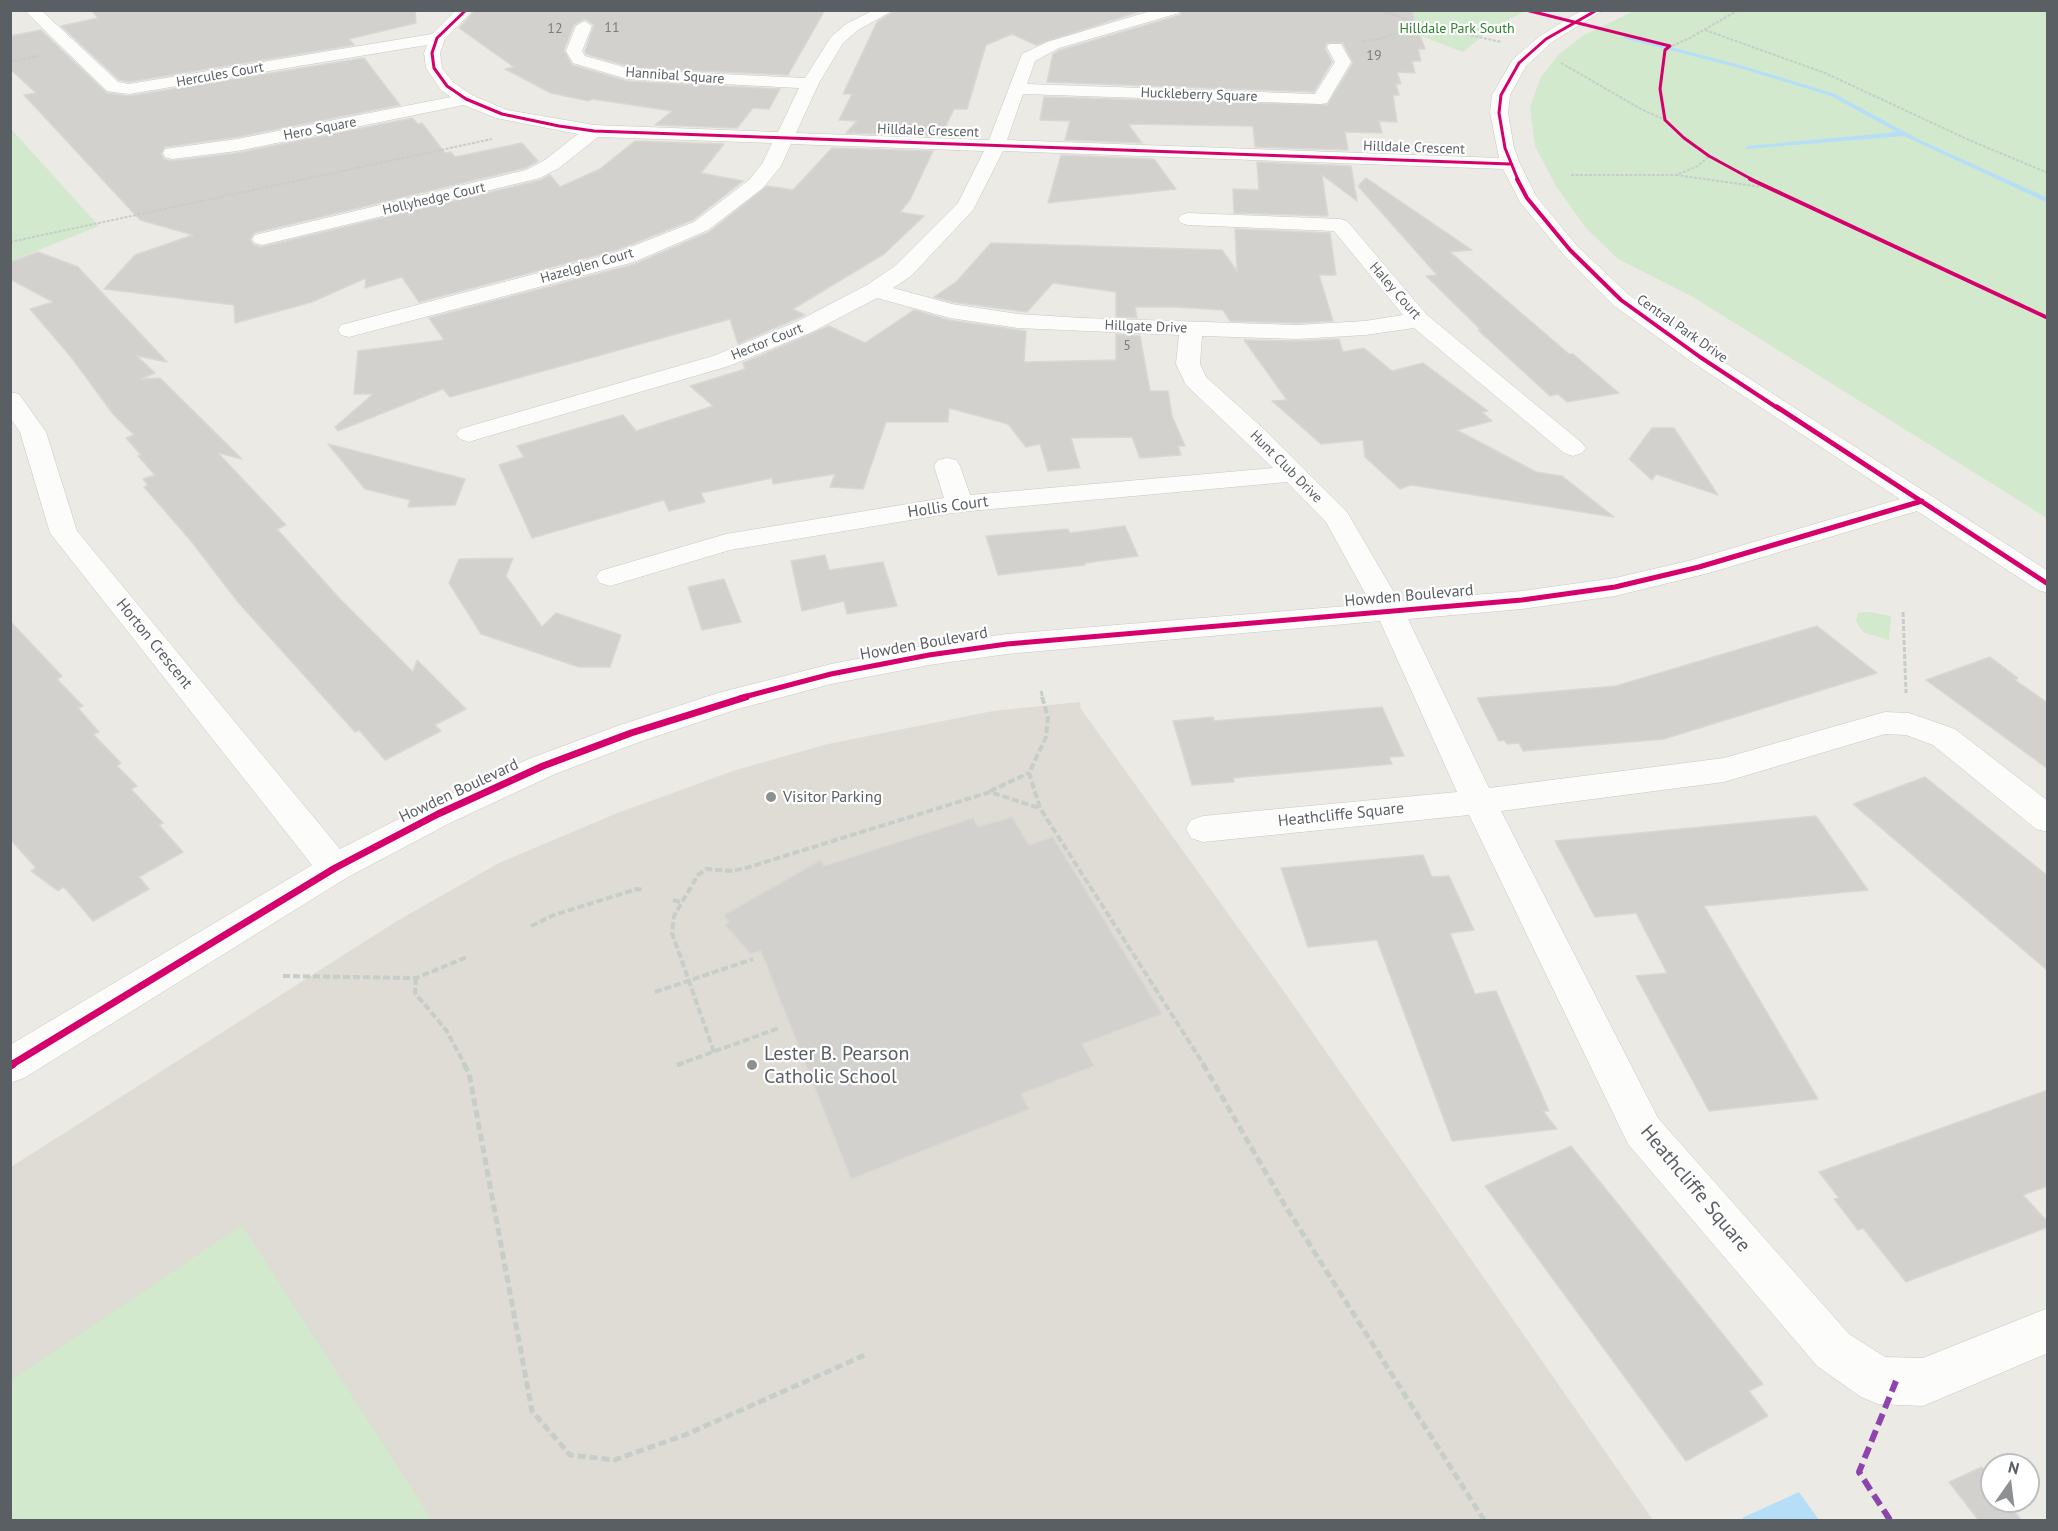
<!DOCTYPE html>
<html>
<head>
<meta charset="utf-8">
<style>
	body { margin:0 }
	#map { position:relative; width:2058px; height:1531px; overflow:hidden; background:#ebeae4; font-family:"PT Sans",sans-serif }
	canvas { display:block }
	.frame { position:absolute; inset:0; border:12px solid #5a5f64; pointer-events:none }
	.north { position:absolute; left:1980px; top:1453px; width:60px; height:60px; box-sizing:border-box; background:#fff; border:2px solid #bdbfc1; border-radius:50%; rotate:14deg; font-size:16px; font-weight:700; line-height:24px; text-align:center; color:#5a5f64 }
	.north::after { content:''; display:block; margin:auto; width:21px; height:27px; background:#8d9091; clip-path:polygon(50% 0,100% 100%,50% 72%,0 100%) }
</style>
</head>
<body>
<div id="map">
<canvas width="2058" height="1531"></canvas>
<div class="frame"></div>
<div class="north">N</div>
</div>
<script>
const ctx = document.querySelector('canvas').getContext('2d');
ctx.lineJoin = 'round';
function paint(path, color) { ctx.fillStyle = color; ctx.fill(path, 'evenodd'); }
const toPath = rows => new Path2D(rows.map(r => 'M' + r).join(''));
function trace(path, color, width, dash) { ctx.strokeStyle = color; ctx.lineWidth = width; ctx.lineCap = dash ? 'butt' : 'round'; ctx.setLineDash(dash || []); ctx.stroke(path); }
function label(font, color, halo, rows, align = 'center') {
  ctx.font = font + ' "PT Sans",sans-serif'; ctx.lineWidth = 4.5; ctx.setLineDash([]); ctx.textBaseline = 'middle'; ctx.strokeStyle = halo; ctx.fillStyle = color; for (const [text, x, y, turn = 0] of rows) {
    ctx.save(); ctx.translate(x, y); ctx.rotate((+turn || 0) * Math.PI / 180); ctx.textAlign = isNaN(turn) ? turn : align; if (halo) ctx.strokeText(text, 0, 0); ctx.fillText(text, 0, 0); ctx.restore();
  }
}
const education = toPath([
	[1080,702,1081,709,1285,993,1653,1520,11,1520,11,1167,397,921,499,863,615,814,736,770,828,744,993,711]
]);
const green = toPath([
	[1356,11,1525,11,1493,28,1463,52],
	[1634,11,2047,11,2047,518,1693,297,1618,259,1586,228,1556,186,1535,146,1530,107,1541,77,1559,54,1584,35],
	[11,129,99,226,11,261,10,261],
	[1869,612,1891,616,1889,640,1865,633,1859,627,1856,621,1858,613],
	[242,1225,432,1520,11,1520,11,1380]
]);
const water = toPath([
	[1799,1492,1819,1520,1744,1520,1742,1518]
]);
const stream = toPath([
	[1625,35,1747,67,1835,94,1922,141,2048,198,2048,203,1904,136,1746,149,1745,148,1748,146,1897,132,1831,96,1743,69,1623,38,1625,35]
]);
const building = toPath([
	[91,10,415,10,416,23,349,39,354,45,129,82,119,80,61,26,98,18,91,10],
	[475,10,825,10,788,75,634,68,586,54,585,51,594,25,585,19,574,25,564,50,572,65,627,81,780,89,769,109,753,108,737,128,655,125,672,111,592,99,589,101,551,93,505,69,514,67,459,28,475,10],
	[896,10,1144,10,1036,45,1012,34,986,45,967,109,954,109,941,136,846,133,857,121,839,120,852,94,843,94,877,22,896,10],
	[1182,10,1411,10,1425,49,1418,49,1421,61,1412,61,1415,73,1397,72,1401,84,1396,84,1399,95,1393,95,1397,122,1379,121,1382,133,1345,132,1348,150,1255,147,1253,126,1128,124,1142,143,1065,140,1070,121,1040,120,1044,97,1327,105,1353,63,1343,43,1327,43,1325,48,1332,62,1314,92,1047,82,1053,54,1060,50,1180,15,1182,10],
	[41,30,107,93,129,96,364,58,400,105,237,137,165,147,161,154,164,159,171,161,237,153,412,118,418,124,422,123,445,153,451,152,455,157,522,143,538,161,525,168,254,233,250,240,254,245,261,247,541,180,550,175,560,187,600,169,635,141,724,144,701,173,743,181,693,220,617,250,419,302,402,277,365,288,366,278,312,302,235,323,234,305,104,289,135,255,193,235,140,220,24,95,36,93,10,69,10,36,41,30],
	[832,148,933,151,910,200,900,212,924,216,884,254,793,309,805,315,738,344,730,319,450,397,443,389,338,431,335,427,373,394,354,394,358,351,444,340,429,318,635,264,709,232,767,186,793,190,832,148],
	[1061,155,1154,159,1176,189,1048,203,1061,155],
	[1257,162,1351,166,1357,201,1322,175,1328,216,1234,213,1233,189,1259,190,1257,162],
	[1366,178,1472,250,1450,252,1569,354,1573,354,1619,393,1567,402,1558,394,1550,396,1478,330,1481,330,1426,276,1437,275,1358,186,1366,178],
	[1235,229,1330,233,1336,275,1319,275,1333,321,1297,323,1230,321,1223,310,1176,307,1135,307,1137,318,1116,317,1116,292,1053,283,1027,312,952,302,934,297,956,282,991,243,1222,250,1237,271,1235,229],
	[38,252,78,267,167,362,137,356,155,373,141,379,160,378,242,459,218,453,286,525,277,529,340,599,413,672,417,660,466,709,435,725,441,731,385,760,359,730,355,732,237,601,191,541,144,487,148,485,143,479,155,475,138,456,141,455,126,438,134,435,113,414,71,357,30,309,53,302,10,279,10,262,38,252],
	[914,310,949,320,1026,331,1024,362,1116,360,1116,334,1140,336,1150,391,1168,391,1172,416,1185,446,1178,446,1181,455,1140,458,1132,437,1071,438,1080,468,1048,471,1040,444,1026,447,1008,424,949,408,948,422,886,422,863,489,830,487,835,474,773,484,772,478,701,493,705,502,669,511,664,500,532,538,499,465,524,457,517,446,623,415,636,431,713,406,690,386,745,369,743,363,829,326,865,343,914,310],
	[1339,339,1343,352,1364,348,1392,371,1423,363,1488,411,1482,412,1492,421,1457,430,1536,472,1562,476,1614,517,1411,485,1400,489,1365,457,1363,440,1321,444,1272,401,1287,400,1244,340,1297,341,1339,339],
	[1652,428,1674,428,1718,495,1656,474,1652,480,1629,459,1652,428],
	[328,444,465,479,455,505,408,507,410,500,365,489,328,444],
	[1125,526,1138,556,1085,563,1085,565,998,575,986,536,1068,529,1070,533,1125,526],
	[825,555,829,570,883,562,897,606,847,614,844,601,802,611,791,561,825,555],
	[513,558,506,576,542,627,556,613,621,635,610,667,579,667,481,634,449,583,459,559,513,558],
	[724,579,741,622,702,630,688,587,724,579],
	[10,621,62,676,57,679,83,706,78,708,99,732,93,734,121,763,117,766,137,786,131,789,163,823,159,825,183,852,139,877,149,889,93,921,64,887,58,891,31,871,36,868,10,839,10,621],
	[1817,626,1877,673,1664,739,1523,751,1519,743,1507,744,1504,740,1499,741,1477,698,1616,686,1817,626],
	[1990,657,2018,678,2015,680,2048,703,2048,769,1926,680,1990,657],
	[1382,707,1404,756,1389,757,1392,764,1233,778,1234,782,1192,785,1173,721,1213,717,1214,721,1382,707],
	[1925,777,2048,876,2048,971,1853,804,1925,777],
	[1816,816,1868,890,1704,906,1818,1099,1709,1111,1636,976,1667,973,1636,913,1595,917,1555,841,1816,816],
	[1012,817,1029,845,1053,837,1162,1014,1082,1044,1094,1066,1021,1094,1029,1109,851,1179,761,951,751,954,725,925,729,922,724,915,821,860,824,866,973,818,978,827,1012,817],
	[1423,855,1432,877,1449,876,1474,930,1450,933,1475,994,1496,991,1549,1111,1543,1111,1557,1129,1452,1141,1377,940,1308,947,1281,868,1423,855],
	[2048,1090,2048,1186,2023,1195,2048,1222,2048,1227,1906,1282,1863,1228,1858,1230,1834,1199,1839,1198,1819,1172,2048,1090],
	[1571,1146,1763,1384,1749,1391,1768,1416,1686,1461,1485,1186,1571,1146],
	[1982,1467,1992,1480,1992,1501,2007,1501,2022,1521,1979,1521,1949,1482,1982,1467]
]);
const pathFar3 = toPath([
	[1380,10,1423,25,1501,42],
	[1738,10,1690,38,1665,49,1660,89,1665,120,1684,138,1709,156,1766,188,2048,318],
	[1705,30,1825,73,1969,140,2048,173],
	[1631,36,1669,46],
	[1363,41,1379,39,1423,25],
	[10,62,42,55],
	[1561,63,1641,109,1665,120],
	[1571,175,1676,175,1698,166,1709,156],
	[1676,175,1761,187],
	[10,242,492,139]
]);
const pathFar2 = toPath([
	[1903,612,1906,693],
	[1041,691,1043,698]
]);
const pathFar1 = toPath([
	[1042,697,1048,717,1046,737,1029,773,1040,808,1204,1065],
	[990,791,1029,773],
	[673,900,681,902],
	[531,926,554,915,637,889,643,890],
	[283,976,416,978,467,957],
	[416,978,415,993,446,1030,465,1065],
	[655,992,753,959],
	[714,1052,672,933,674,916,698,875,706,869,732,871,746,868,990,792,1039,808],
	[677,1065,779,1028]
]);
const path = toPath([
	[464,1064,469,1073,532,1411,570,1455,614,1460,685,1435,865,1355],
	[1203,1064,1284,1204,1484,1520],
	[677,1065,680,1064]
]);
const minor = toPath([
	[24,10,41,10,118,82,129,84,432,34,456,10,473,10,445,39,440,53,442,68,453,82,472,95,507,110,594,125,778,132,799,88,627,79,573,63,566,51,576,26,584,21,592,26,582,51,585,56,634,70,805,78,831,37,846,24,874,10,894,10,858,30,843,43,819,83,796,133,989,140,1022,54,1047,42,1154,10,1180,10,1179,13,1059,48,1035,61,1027,84,1315,94,1335,62,1327,47,1329,44,1341,44,1351,62,1327,103,1321,104,1023,94,1007,140,1499,158,1490,113,1492,95,1513,59,1540,36,1572,16,1583,10,1604,10,1552,42,1526,66,1510,95,1508,113,1514,148,1520,164,1536,196,1577,246,1629,295,1708,352,2048,571,2048,593,2038,590,1917,511,1709,573,1615,596,1522,609,1408,619,1489,788,1724,758,1885,712,1909,713,1955,729,2048,801,2048,832,2036,829,1933,745,1906,735,1885,734,1724,782,1501,811,1658,1118,1849,1334,1885,1357,1923,1358,2048,1308,2048,1353,1923,1406,1878,1404,1861,1397,1817,1366,1628,1144,1469,815,1203,842,1191,838,1186,829,1191,820,1203,816,1457,792,1380,621,1007,654,929,665,831,684,738,709,642,741,555,774,450,823,348,877,24,1078,10,1083,10,1045,312,865,50,533,20,432,10,418,10,392,19,394,46,432,77,531,340,849,426,805,531,758,620,725,718,693,831,664,929,645,1007,634,1371,604,1326,522,1287,482,959,512,730,550,610,586,600,583,596,577,600,571,726,534,944,498,934,466,938,460,947,458,956,460,960,466,970,495,1273,468,1186,385,1176,364,1179,335,1018,328,950,318,877,298,812,332,729,366,478,439,469,442,460,439,456,434,460,429,713,356,796,322,867,285,895,266,958,203,984,151,791,144,781,166,763,188,708,230,634,262,349,337,341,335,338,330,341,325,618,252,694,222,749,180,762,164,772,143,598,137,559,168,540,178,262,245,255,243,252,239,255,235,526,170,545,160,578,134,496,118,464,105,237,151,172,159,165,157,163,153,165,149,237,139,451,97,441,90,426,68,424,53,427,45,129,94,113,92,107,91,24,10],
	[1003,151,1503,169,1520,202,1563,254,1613,305,1692,362,1900,499,1692,560,1615,578,1522,591,1399,601,1347,512,1265,430,1206,377,1200,364,1202,336,1297,339,1365,335,1414,328,1564,453,1573,456,1582,453,1586,448,1582,443,1427,315,1347,221,1340,219,1188,213,1181,215,1178,219,1181,223,1188,225,1334,231,1403,315,1365,321,1297,325,1082,318,1018,314,952,304,893,288,911,276,973,210,1003,151]
]);
const quiet = toPath([
	[1890,1520,1859,1472,1896,1381]
]);
const cyclewayFar4 = toPath([
	[466,10,437,38,432,53,434,68,447,86,466,99,502,114,559,126,594,131,1510,164],
	[1526,10,1670,46],
	[1670,46,1665,50,1660,89,1665,120,1684,138,1709,156,1753,180],
	[1518,180,1505,148,1499,113,1501,95,1519,63,1546,39,1597,10]
]);
const cyclewayFar3 = toPath([
	[1517,179,1527,198,1570,250,1621,300,1700,357,1779,409],
	[1750,179,2048,318]
]);
const cyclewayFar2 = toPath([
	[1777,407,2048,584],
	[740,698,831,674,929,655,1007,644,1522,600,1615,587,1699,567,1922,501]
]);
const cyclewayFar1 = toPath([
	[11,1065,335,868,438,814,543,766,631,733,746,697]
]);
const cycleway = toPath([
	[10,1066,13,1064]
]);
const markers = [
	[771,797,6,"#8d9091"],
	[752,1065,6,"#8d9091"]
];
const numberNames = [
	["11",612,28],
	["12",555,29],
	["19",1374,56],
	["5",1127,346]
];
const farParknames = [
	["Hilldale Park South",1457,29]
];
const farStreetnames = [
	["Hercules Court",220,75,-10],
	["Hannibal Square",675,76,4],
	["Huckleberry Square",1199,95,2],
	["Hero Square",320,129,-11],
	["Hilldale Crescent",928,131,2],
	["Hilldale Crescent",1414,148,2],
	["Hollyhedge Court",434,199,-13],
	["Hazelglen Court",587,266,-16],
	["Haley Court",1395,291,49],
	["Hillgate Drive",1146,327,2],
	["Central Park Drive",1682,329,35],
	["Hector Court",767,342,-22],
	["Hunt Club Drive",1286,467,45]
];
const streetNames = [
	["Hollis Court",948,507,-8],
	["Howden Boulevard",1409,596,-5],
	["Horton Crescent",154,644,51],
	["Howden Boulevard",924,644,-10],
	["Howden Boulevard",459,791,-25],
	["Heathcliffe Square",1341,815,-6]
];
const poiNames = [
	["Visitor Parking",783,797]
];
const nearPoinames = [
	["Lester B. Pearson",764,1054],
	["Catholic School",764,1077]
];
const nearStreetnames = [
	["Heathcliffe Square",1695,1189,50]
];
paint(education, '#dedcd4');
paint(green, '#d2e9ce');
paint(water, '#b7def7');
paint(stream, '#b7def7');
paint(building, '#d2d1cd');
trace(building, '#dad8d4', 1.5);
trace(minor, '#c7c7c6', 1);
trace(pathFar3, '#c7cdc9', 2, [3, 1.5]);
trace(pathFar2, '#c7cdc9', 3, [5, 2]);
trace(pathFar1, '#c7cdc9', 4, [7, 3]);
trace(path, '#c7cdc9', 5, [8, 4]);
paint(minor, '#fcfcfb');
trace(quiet, '#8e44ad', 6, [12, 6]);
trace(cyclewayFar4, '#d6006c', 3);
trace(cyclewayFar3, '#d6006c', 4);
trace(cyclewayFar2, '#d6006c', 5);
trace(cyclewayFar1, '#d6006c', 7);
trace(cycleway, '#d6006c', 8);
for (const [x, y, r, color] of markers) { const dot = new Path2D(); dot.arc(x, y, r, 0, 2 * Math.PI); ctx.fillStyle = color; ctx.fill(dot); trace(dot, '#fff', 2); }
label('14px', '#797d7f', null, numberNames);
label('14px', '#2c822e', '#fff', farParknames);
label('14px', '#5a5f64', '#fff', farStreetnames);
label('16px', '#5a5f64', '#fff', streetNames);
label('16px', '#5a5f64', '#fff', poiNames, 'left');
label('20px', '#5a5f64', '#fff', nearPoinames, 'left');
label('20px', '#5a5f64', '#fff', nearStreetnames);
</script>
</body>
</html>
